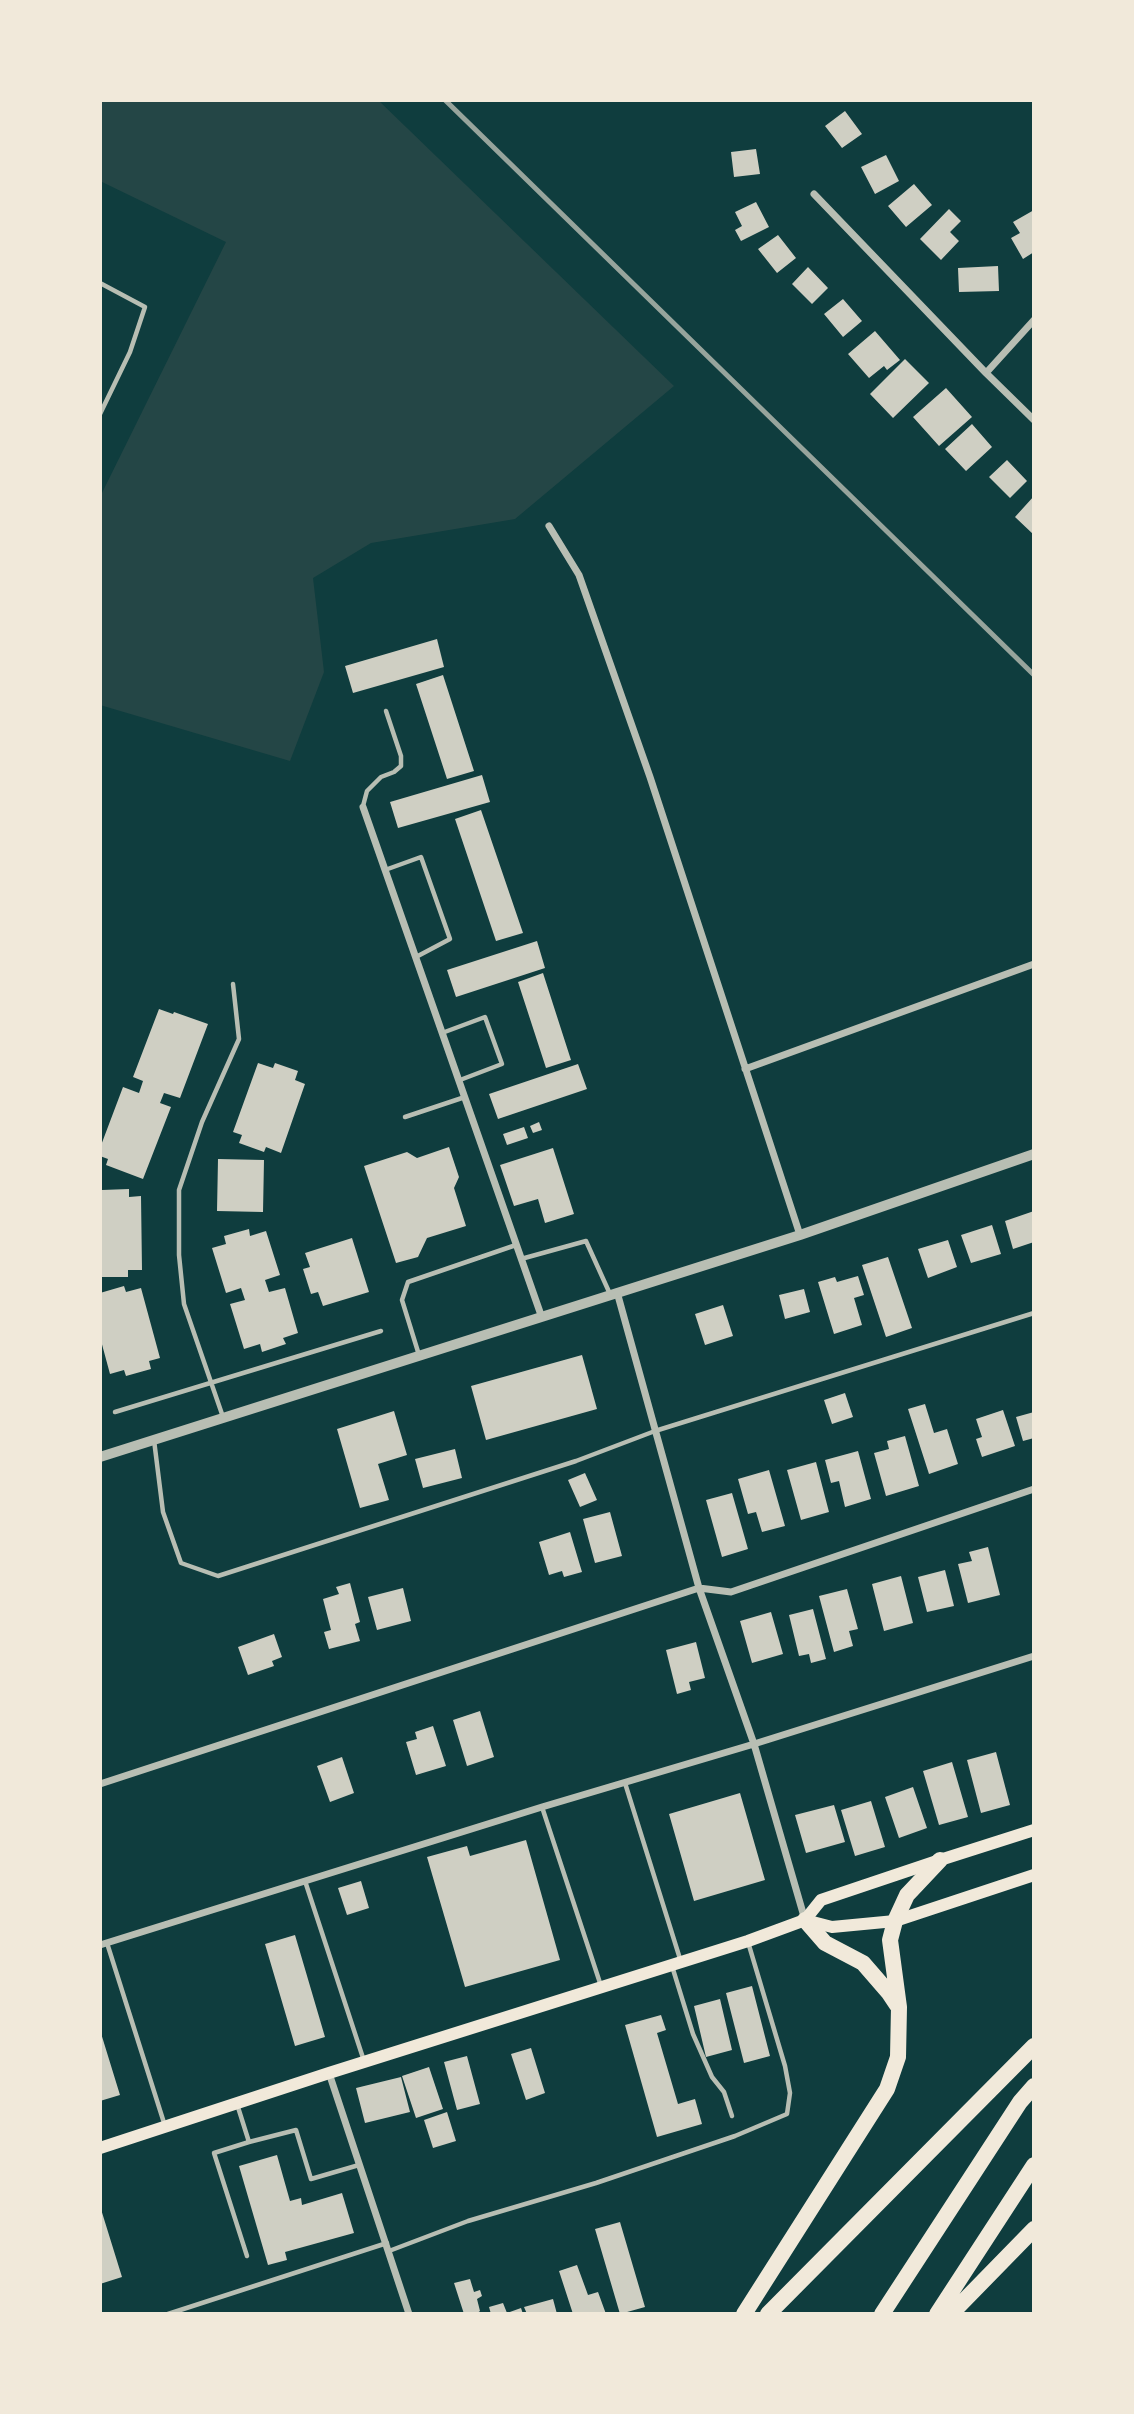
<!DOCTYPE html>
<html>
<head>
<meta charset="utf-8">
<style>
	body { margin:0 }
	#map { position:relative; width:1134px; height:2414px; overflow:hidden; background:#0f3d3e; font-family:"Noto Sans",sans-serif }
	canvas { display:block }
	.frame { position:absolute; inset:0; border:102px solid #f1e9da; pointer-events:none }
</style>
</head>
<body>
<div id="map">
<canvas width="1134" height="2414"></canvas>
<div class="frame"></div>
</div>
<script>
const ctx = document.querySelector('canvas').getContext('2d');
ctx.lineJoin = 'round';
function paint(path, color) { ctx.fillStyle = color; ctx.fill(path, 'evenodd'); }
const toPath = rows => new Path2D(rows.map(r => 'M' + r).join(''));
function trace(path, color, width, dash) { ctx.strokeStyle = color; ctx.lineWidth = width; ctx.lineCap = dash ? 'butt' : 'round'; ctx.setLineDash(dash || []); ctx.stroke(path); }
const green = toPath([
	[100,100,378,100,674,386,515,519,371,543,313,578,324,672,290,761,100,705,100,497,226,242,100,181]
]);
const building = toPath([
	[845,111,862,134,842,148,825,126],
	[756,149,760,174,734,177,731,152],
	[886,155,899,181,875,194,861,167],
	[914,184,932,205,906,227,888,206],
	[756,202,769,227,741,241,735,230,742,226,735,212],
	[949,209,961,221,950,232,959,241,941,260,920,239],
	[1034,210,1034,252,1023,259,1011,238,1020,233,1013,222],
	[778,235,796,258,777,273,758,249],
	[998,266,999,291,959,292,958,268],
	[808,267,828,288,812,304,792,284],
	[843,299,862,321,843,337,824,314],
	[875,331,900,360,887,370,884,366,869,378,848,354],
	[905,359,929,383,893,418,870,394],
	[946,388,972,417,939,446,913,417],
	[972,424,992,447,966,471,945,449],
	[1007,460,1027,481,1010,498,989,477],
	[1034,496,1034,535,1015,517],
	[437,639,444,667,353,693,345,666],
	[443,675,474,771,447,779,416,684],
	[482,775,490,802,398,828,390,802],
	[481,810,523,933,496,941,455,819],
	[537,941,545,968,456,997,447,970],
	[543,973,571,1060,546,1068,518,982],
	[159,1009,173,1014,174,1012,208,1024,180,1098,164,1093,160,1103,171,1107,143,1179,106,1165,108,1159,100,1156,100,1148,123,1087,139,1093,143,1081,133,1077],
	[258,1063,273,1068,275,1063,298,1071,295,1080,305,1084,281,1153,266,1147,264,1152,239,1143,242,1135,233,1132],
	[578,1064,587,1089,498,1119,489,1094],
	[539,1122,542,1130,533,1133,530,1126],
	[524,1127,528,1138,507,1145,503,1134],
	[449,1147,459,1177,454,1188,466,1226,427,1238,418,1257,396,1263,364,1166,407,1152,417,1158],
	[553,1148,574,1214,545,1223,538,1199,514,1206,500,1165],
	[218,1159,264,1160,263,1212,217,1211],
	[129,1189,129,1197,141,1196,142,1270,128,1270,128,1277,102,1277,102,1269,100,1269,100,1197,102,1197,102,1190],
	[1034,1211,1034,1242,1013,1249,1005,1221],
	[992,1225,1001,1254,971,1263,961,1235],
	[249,1229,250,1236,266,1231,280,1275,265,1280,269,1292,285,1288,298,1333,283,1338,286,1344,262,1352,260,1344,244,1349,230,1304,245,1300,241,1288,226,1293,212,1248,226,1244,224,1236],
	[352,1238,369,1292,323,1306,318,1292,311,1294,303,1269,310,1267,305,1253],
	[948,1240,957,1267,928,1278,918,1249],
	[888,1257,912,1328,886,1337,862,1265],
	[858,1276,864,1295,854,1298,862,1325,834,1334,818,1282,835,1277,837,1282],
	[124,1286,126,1292,141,1288,160,1358,149,1361,151,1369,126,1376,124,1370,110,1374,100,1337,100,1301,102,1300,100,1293],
	[804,1289,810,1312,785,1319,779,1295],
	[723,1305,733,1336,705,1345,695,1314],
	[582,1355,597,1409,486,1440,471,1386],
	[845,1393,853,1417,832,1424,824,1400],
	[925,1404,934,1433,947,1429,958,1464,929,1474,908,1409],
	[1003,1410,1015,1446,982,1457,976,1439,982,1437,976,1419],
	[394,1411,407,1455,378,1464,389,1500,360,1508,337,1429],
	[1034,1412,1034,1438,1023,1441,1016,1417],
	[905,1436,919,1486,886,1496,874,1453,889,1449,887,1441],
	[455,1449,462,1478,423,1488,415,1459],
	[858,1451,871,1499,845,1507,839,1481,831,1483,825,1460],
	[816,1462,829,1512,801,1520,787,1470],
	[769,1470,785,1526,762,1532,756,1512,748,1514,738,1479],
	[585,1473,597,1500,580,1507,568,1480],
	[732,1493,748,1549,722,1557,706,1500],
	[610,1512,622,1556,595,1563,583,1519],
	[570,1532,582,1572,564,1577,562,1571,549,1575,539,1542],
	[988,1547,1000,1595,968,1603,958,1564,972,1561,969,1552],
	[945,1570,954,1606,927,1612,918,1577],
	[901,1576,913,1623,884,1631,872,1584],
	[350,1583,360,1622,355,1624,360,1641,329,1649,324,1632,331,1630,323,1599,339,1594,336,1587],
	[403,1588,411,1621,377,1630,368,1597],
	[847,1589,858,1629,849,1631,853,1646,834,1652,819,1596],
	[813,1609,826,1659,811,1663,809,1654,799,1656,789,1615],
	[771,1612,783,1654,752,1663,740,1621],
	[274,1634,282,1657,272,1661,274,1666,248,1675,238,1647],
	[696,1642,705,1678,689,1682,691,1690,677,1694,666,1650],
	[480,1711,494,1757,467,1766,453,1720],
	[433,1726,446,1766,416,1775,406,1742,417,1739,415,1732],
	[996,1752,1010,1805,981,1813,967,1760],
	[342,1757,354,1793,330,1802,317,1766],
	[952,1762,968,1817,939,1825,923,1771],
	[913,1787,927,1828,899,1838,885,1797],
	[740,1793,765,1880,694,1901,669,1814],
	[871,1801,885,1847,855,1856,841,1810],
	[834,1805,845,1842,806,1853,795,1815],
	[526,1840,560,1960,465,1987,427,1857,467,1846,470,1856],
	[361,1881,369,1908,347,1915,338,1888],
	[295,1935,325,2037,295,2046,265,1944],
	[752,1986,770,2056,744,2063,726,1993],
	[720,1999,732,2050,706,2057,694,2006],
	[661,2015,666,2030,657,2033,678,2104,695,2099,702,2124,657,2137,625,2025],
	[100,2030,120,2095,100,2101],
	[531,2048,545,2093,526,2100,511,2054],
	[467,2056,480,2104,457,2110,444,2062],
	[429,2067,443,2109,416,2118,402,2076],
	[401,2077,410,2112,365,2123,356,2088],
	[447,2112,456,2141,433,2148,424,2120],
	[277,2155,290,2201,301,2198,302,2205,342,2193,354,2233,285,2252,287,2260,268,2265,239,2166],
	[100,2206,122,2277,100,2284],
	[620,2222,645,2307,620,2314,595,2229],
	[577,2265,588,2295,598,2292,606,2314,573,2314,559,2271],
	[470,2279,474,2292,480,2290,482,2296,477,2299,480,2311,476,2314,464,2314,454,2283],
	[553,2299,557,2314,527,2314,524,2307],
	[503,2303,507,2313,521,2308,523,2314,491,2314,489,2307]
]);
const service = toPath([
	[100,283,145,307,130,352,100,414],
	[363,806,367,791,381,777,394,772,401,766,401,756,386,711],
	[385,870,421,857,450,939,416,957],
	[442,1033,485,1017,502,1064,460,1080],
	[405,1117,465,1097],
	[521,1259,586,1241,610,1294],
	[419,1355,402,1300,408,1282,516,1245],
	[115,1412,381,1331],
	[223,1417,184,1304,179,1255,179,1190,202,1122,239,1039,233,984],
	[154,1440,163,1512,181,1563,218,1576,576,1461,655,1431,1034,1313],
	[625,1783,681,1962],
	[542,1807,601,1986],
	[305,1881,364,2061],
	[107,1943,165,2126],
	[672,1966,693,2034,712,2077,724,2092,732,2116],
	[237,2104,249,2142,214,2153,247,2256],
	[249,2142,296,2130,311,2179,359,2165],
	[389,2251,468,2221,596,2183,735,2136,787,2114,790,2093,785,2066,748,1942],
	[168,2314,387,2243]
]);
const minor = toPath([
	[814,194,986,373,1034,420],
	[986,373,1034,320],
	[549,526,579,575,650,777,800,1235],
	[363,807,541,1315],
	[745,1069,1034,964],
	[617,1292,699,1588,754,1744,805,1920],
	[100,1784,699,1588,731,1592,1034,1489],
	[100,1945,542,1807,754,1744,1034,1656],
	[329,2073,409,2314]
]);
const tertiary = toPath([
	[100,1457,800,1235,1034,1154]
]);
const secondary = toPath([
	[805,1920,832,1927,895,1921,1034,1875],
	[100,2148,329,2073,748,1941,805,1920,821,1900,940,1860,1034,1830]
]);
const motorway = toPath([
	[805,1920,825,1943,863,1963,889,1993,897,2005],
	[744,2314,887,2089,898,2057,899,2007,890,1940,895,1921,907,1895,940,1860],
	[768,2314,1034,2046],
	[882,2314,1020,2102,1034,2086],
	[937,2314,1034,2165],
	[951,2314,1034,2229]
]);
const rail = toPath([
	[445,100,1034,675]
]);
paint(green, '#244646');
paint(building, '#cfcfc3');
trace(service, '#b8beb3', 4.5);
trace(minor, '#b8beb3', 7);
trace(tertiary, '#b8beb3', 10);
trace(secondary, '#f1e9da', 12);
trace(motorway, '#f1e9da', 16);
trace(rail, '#97a49c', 5);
</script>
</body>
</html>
